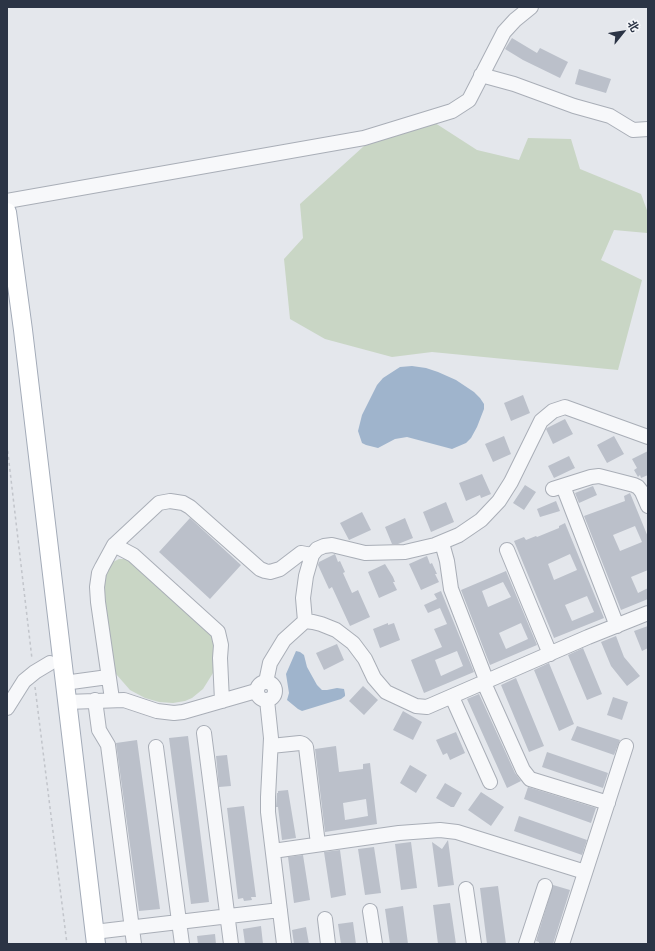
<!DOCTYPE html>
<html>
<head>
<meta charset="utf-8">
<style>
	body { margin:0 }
	#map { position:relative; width:655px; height:951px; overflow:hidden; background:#e4e7ec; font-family:"Public Sans","Noto Sans SC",sans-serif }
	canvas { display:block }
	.frame { position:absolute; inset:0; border:8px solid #2b3445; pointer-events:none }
	.north { position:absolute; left:603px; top:12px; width:40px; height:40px; -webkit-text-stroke:3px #f4f6f9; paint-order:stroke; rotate:60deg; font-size:11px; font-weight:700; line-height:16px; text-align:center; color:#2b3445 }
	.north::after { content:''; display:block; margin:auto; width:14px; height:18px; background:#2b3445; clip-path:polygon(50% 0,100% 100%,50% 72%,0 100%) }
</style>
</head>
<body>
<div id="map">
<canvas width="655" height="951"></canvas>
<div class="frame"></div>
<div class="north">北</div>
</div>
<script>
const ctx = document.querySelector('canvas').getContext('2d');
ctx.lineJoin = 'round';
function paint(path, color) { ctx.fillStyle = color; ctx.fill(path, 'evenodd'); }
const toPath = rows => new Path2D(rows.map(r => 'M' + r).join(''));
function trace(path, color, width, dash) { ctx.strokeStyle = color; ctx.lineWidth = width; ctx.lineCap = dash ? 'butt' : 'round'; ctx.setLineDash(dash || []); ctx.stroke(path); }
const green = toPath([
	[432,121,477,150,519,160,528,138,571,139,580,169,641,194,648,213,647,233,614,230,601,260,642,280,618,370,432,352,392,357,325,339,290,319,284,259,303,238,300,204,364,146],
	[119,559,126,559,158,585,212,636,216,660,213,673,203,689,192,698,185,701,173,703,159,702,145,698,130,690,116,674,108,655,103,574,111,563]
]);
const water = toPath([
	[412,366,426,368,438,372,456,380,474,392,480,398,484,404,484,409,477,427,471,438,466,443,452,449,407,437,395,439,378,448,366,445,362,443,358,431,362,415,377,385,383,378,400,367],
	[296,651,300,652,304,655,307,667,317,685,322,690,327,690,337,688,344,689,345,694,345,696,341,699,302,711,298,709,287,700,289,693,286,674]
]);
const building = toPath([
	[512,38,537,53,540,48,568,62,560,78,523,60,505,49],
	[579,69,611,79,606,93,575,84],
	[523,395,530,413,511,421,504,403],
	[565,419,573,434,553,444,546,429,547,428],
	[504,436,511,454,493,462,485,444],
	[614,436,624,454,607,463,597,445],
	[648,451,648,475,641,478,640,475,638,477,634,470,637,468,632,459],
	[569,456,575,468,554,478,548,466],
	[482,474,491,494,481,498,480,495,466,501,459,483],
	[525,485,536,492,524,510,513,503],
	[593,486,597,495,579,503,575,493],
	[630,493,648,537,648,570,631,577,638,593,648,588,648,599,621,610,584,516,625,501,624,496],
	[635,526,642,542,620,551,613,535],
	[556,501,560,511,540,517,537,509],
	[446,502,454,522,431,532,423,512],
	[362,512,371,530,349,540,340,523],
	[190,518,241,565,210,599,159,552],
	[405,518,413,538,398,544,392,544,385,527],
	[565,523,604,618,554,638,514,541,524,537,526,540,536,536,537,537,559,528,559,526],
	[570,554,577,570,554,580,548,564],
	[587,596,594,612,572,621,565,605],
	[335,554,338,562,340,561,345,572,343,573,352,593,358,590,370,617,350,626,332,587,329,589,318,565,319,562],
	[427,556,430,564,432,563,437,574,435,574,439,582,421,590,409,564],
	[385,564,393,577,395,582,393,582,397,590,379,598,368,572],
	[506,571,537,645,490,665,461,590],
	[503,582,511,597,488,607,482,591],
	[521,623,528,639,506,649,499,633],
	[441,591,474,672,424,693,411,660,442,647,434,629,447,624,440,608,428,613,424,605,437,599,434,594],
	[457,651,463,666,441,676,435,660],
	[388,623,388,625,394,623,400,640,380,648,373,629],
	[648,626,648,648,642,651,634,631],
	[616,636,624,657,640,676,627,686,611,666,601,642],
	[337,644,344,660,324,670,316,653],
	[583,648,602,694,587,700,568,655],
	[549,663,574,724,559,731,534,670],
	[516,678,544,746,529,752,501,685],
	[363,686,378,700,364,715,349,701],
	[479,694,515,773,521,781,507,788,467,699],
	[613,697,628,702,622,720,607,715],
	[403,711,422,722,413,740,393,730],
	[577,726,620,740,614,755,571,740],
	[456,732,465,753,450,760,447,753,443,755,436,740],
	[188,736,209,902,191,904,169,738],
	[137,740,160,909,139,911,116,743],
	[336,746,339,772,363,769,363,764,370,763,377,824,325,832,315,749],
	[366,799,368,816,345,820,343,803],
	[547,752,608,773,603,788,542,767],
	[227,755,231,786,219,787,216,756],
	[410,765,427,775,416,793,400,783],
	[445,783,462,793,454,807,451,807,436,798],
	[528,787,596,808,591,823,524,799],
	[288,790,296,838,282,840,278,807,276,807,277,793,278,793,278,791],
	[481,792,504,807,491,826,468,810],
	[244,806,256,897,251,897,252,900,244,901,243,898,238,899,227,808],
	[519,816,587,840,582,855,514,831],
	[448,840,454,885,438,887,432,842,442,849],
	[411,842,417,888,401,890,395,844],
	[374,847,381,893,365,895,358,849],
	[340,850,346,895,331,898,324,852],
	[303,855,310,900,294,903,288,857],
	[553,885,570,890,553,944,539,944,539,942,536,941],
	[498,886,506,944,487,944,480,888],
	[450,903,456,944,438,944,433,905],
	[403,906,408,944,390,944,385,909],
	[353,922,356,944,341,944,338,924],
	[261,926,263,944,245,944,243,929],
	[306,927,309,944,294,944,292,930],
	[215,934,216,944,198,944,197,936]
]);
const path = toPath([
	[7,445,32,659],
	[35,687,67,944]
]);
const minor = toPath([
	[481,75,514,84,574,106,610,116,633,130,648,129],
	[7,201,364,138,452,111,469,100,504,32,515,20,531,7],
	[563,486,617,626],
	[553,489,591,477,599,476,634,485,638,487,642,492,648,506],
	[442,543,447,561,451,589,487,682],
	[114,545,133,555,218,632,221,645,220,658,222,701],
	[507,550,550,654],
	[305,621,303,598,306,576,312,555,317,549,324,546,332,545,365,553,405,552,435,545,459,535,481,520,499,501,511,482,541,421,553,411,565,407,648,437],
	'257 691a9 9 0 1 1 18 0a9 9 0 1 1-18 0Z',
	[266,682,270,663,284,640,305,621,313,622,321,624,336,630,353,643,365,659,374,678,386,692,416,706,427,707,588,637,648,613],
	[64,683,108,677],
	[484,683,523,770,530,779,608,803],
	[452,697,490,782],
	[112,699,98,602,97,587,99,573,102,567,114,545,159,503,170,501,183,503,190,507,260,569,265,571,270,572,280,569,301,553,312,555],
	[95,700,99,730,108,745,134,944],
	[267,700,271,738,268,797,268,812,284,944],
	[66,702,124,700,157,711,174,713,183,712,256,691],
	[7,708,24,681,35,672,50,663],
	[204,733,231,944],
	[271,746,300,743,303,744,306,747,318,844],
	[156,747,182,944],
	[273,851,399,833,440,830,457,832,585,872],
	[466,889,474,944],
	[370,911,375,944],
	[325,919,328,944],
	[94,932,280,910],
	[526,944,545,886],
	[562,944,626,746]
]);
const major = toPath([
	[7,212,23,330,96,944]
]);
paint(green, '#c9d6c5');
paint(water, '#9fb4cc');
paint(building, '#bbc0ca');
trace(minor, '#a9aeb7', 16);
trace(major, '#a3abb8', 20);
trace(path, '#c2c5cb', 1.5, [3, 3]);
trace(minor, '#f7f8fa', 14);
trace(major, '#fff', 18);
</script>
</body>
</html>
